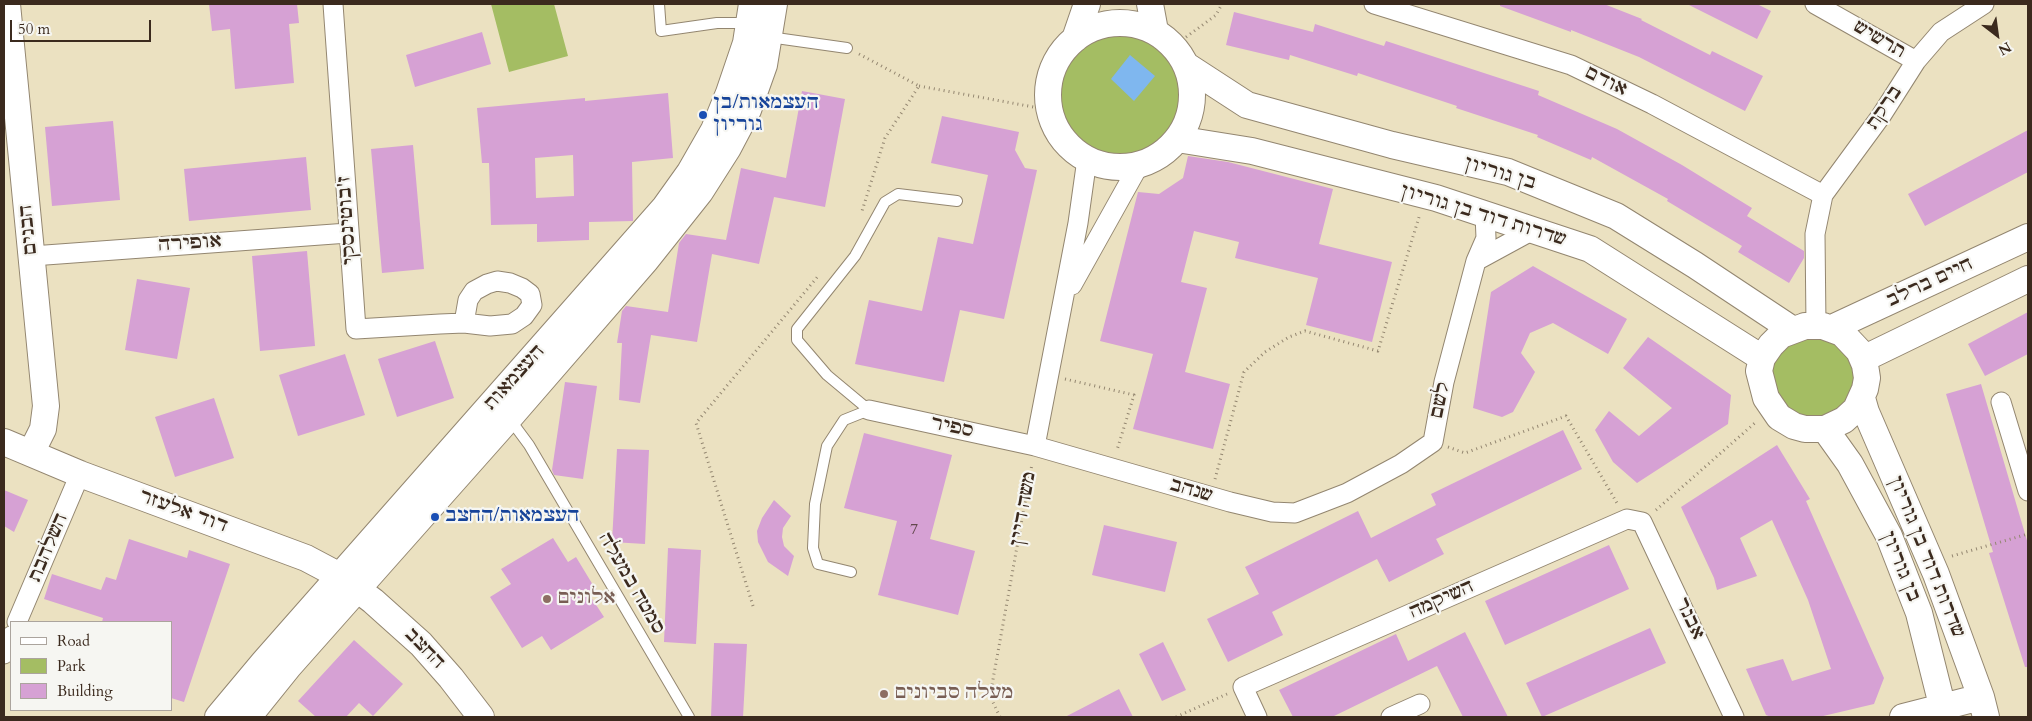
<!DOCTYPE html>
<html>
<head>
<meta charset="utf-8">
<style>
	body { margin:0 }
	#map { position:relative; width:2032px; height:721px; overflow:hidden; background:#ebe1c1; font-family:Cardo,serif }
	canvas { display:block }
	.frame { position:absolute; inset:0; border:5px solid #3b2a1e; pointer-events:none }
	.legend { position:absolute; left:10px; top:621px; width:162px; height:90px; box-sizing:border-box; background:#f6f6f2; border:1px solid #aba49d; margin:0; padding:6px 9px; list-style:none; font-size:15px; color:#3b2a1e }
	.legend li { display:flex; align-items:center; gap:10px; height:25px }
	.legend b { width:25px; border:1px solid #aba49d }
	.north { position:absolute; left:1972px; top:10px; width:50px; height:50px; -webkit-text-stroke:4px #f6f6f2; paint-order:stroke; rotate:150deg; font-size:14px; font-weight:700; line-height:20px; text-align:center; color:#3b2a1e }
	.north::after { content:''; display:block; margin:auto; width:18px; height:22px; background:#3b2a1e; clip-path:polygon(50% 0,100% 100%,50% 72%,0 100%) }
	.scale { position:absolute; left:10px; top:20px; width:141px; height:22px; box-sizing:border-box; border:2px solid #3b2a1e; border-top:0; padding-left:6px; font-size:15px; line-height:18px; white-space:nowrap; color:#3b2a1e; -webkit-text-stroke:4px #f6f6f2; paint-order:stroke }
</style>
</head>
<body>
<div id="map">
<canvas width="2032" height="721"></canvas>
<div class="frame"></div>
<ul class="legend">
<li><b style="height:6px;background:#fff"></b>Road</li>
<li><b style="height:14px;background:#a4bd63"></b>Park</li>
<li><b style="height:14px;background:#d6a1d4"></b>Building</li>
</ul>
<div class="north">N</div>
<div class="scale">50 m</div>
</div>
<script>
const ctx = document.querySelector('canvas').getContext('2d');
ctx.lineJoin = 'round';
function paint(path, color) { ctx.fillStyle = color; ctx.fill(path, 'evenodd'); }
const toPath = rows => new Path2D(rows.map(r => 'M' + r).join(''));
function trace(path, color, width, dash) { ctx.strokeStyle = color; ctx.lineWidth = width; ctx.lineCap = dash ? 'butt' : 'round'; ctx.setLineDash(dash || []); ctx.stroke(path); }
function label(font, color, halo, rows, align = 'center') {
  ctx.font = font + ' Cardo,"Frank Ruhl Libre",serif'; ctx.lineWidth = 4.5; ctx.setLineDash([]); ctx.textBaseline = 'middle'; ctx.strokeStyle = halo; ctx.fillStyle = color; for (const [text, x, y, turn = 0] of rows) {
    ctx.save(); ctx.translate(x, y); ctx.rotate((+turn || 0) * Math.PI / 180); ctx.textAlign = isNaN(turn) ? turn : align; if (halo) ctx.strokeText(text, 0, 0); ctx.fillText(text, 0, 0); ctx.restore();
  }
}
const green = toPath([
	[491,4,554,4,568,56,509,72],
	'1051 95a69 69 0 1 1 138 0a69 69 0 1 1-138 0Z',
	[1828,330,1860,359,1847,414,1786,419,1763,366,1772,347]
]);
const water = toPath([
	[1130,55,1155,76,1134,101,1111,79]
]);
const building = toPath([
	[209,4,297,4,299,23,289,24,294,83,235,89,230,29,212,31],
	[1500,4,1604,4,1642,19,1641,20,1710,55,1712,51,1763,76,1745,111,1639,57,1571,30,1571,32,1500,6],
	[1687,4,1757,4,1771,11,1757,39],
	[1234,12,1313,32,1315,24,1384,46,1386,41,1539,91,1538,95,1617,129,1682,165,1752,208,1747,216,1804,251,1804,258,1789,283,1738,252,1742,246,1667,201,1668,199,1592,157,1591,160,1537,137,1538,135,1456,108,1457,106,1358,73,1357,76,1290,55,1289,60,1226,45],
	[482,32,491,64,415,87,406,55],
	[802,91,845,99,825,207,774,197,759,264,712,254,697,342,651,335,640,403,619,400,622,343,617,343,622,311,626,306,668,312,679,243,686,234,726,240,741,168,786,178],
	[668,93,673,158,632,162,633,221,589,222,589,240,537,242,537,224,491,225,489,163,482,163,477,108,585,98,585,101],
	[573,155,574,196,536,198,535,158],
	[942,116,1019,132,1015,150,1025,168,1037,170,1004,319,960,310,944,382,855,364,869,300,922,311,938,237,973,244,988,175,931,163],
	[113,121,120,200,52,206,45,127],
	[2028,130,2028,172,1925,226,1908,194],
	[413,145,424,269,382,273,371,149],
	[1188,156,1228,162,1333,189,1319,244,1392,262,1372,342,1306,325,1318,278,1235,258,1239,242,1194,231,1181,282,1207,288,1185,372,1230,384,1213,449,1133,429,1153,354,1100,341,1138,192,1159,194,1183,178],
	[306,157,311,210,189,221,184,169],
	[307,251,315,346,260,351,252,256],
	[1533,266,1627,319,1608,354,1553,323,1530,333,1521,353,1535,372,1513,412,1502,417,1473,408,1491,292],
	[137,279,190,288,177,359,125,350],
	[2028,312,2028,354,1985,376,1968,344],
	[1648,337,1731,395,1728,424,1637,483,1613,462,1595,430,1609,411,1639,436,1672,408,1623,368],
	[435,341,454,398,397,417,378,359],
	[345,354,365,415,298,436,279,375],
	[565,382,597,386,583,479,554,475,552,470],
	[1981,384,2028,544,2028,667,2025,667,1989,553,1993,552,1946,394],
	[214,398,234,458,175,477,155,417],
	[1563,430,1582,469,1436,539,1444,554,1389,582,1377,559,1272,612,1283,635,1228,662,1207,619,1259,594,1245,567,1358,511,1371,538,1436,505,1431,494],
	[864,433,952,455,930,539,975,551,958,615,878,595,897,521,844,508],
	[1777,445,1810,499,1806,501,1884,678,1874,704,1819,717,1771,717,1766,715,1746,669,1783,659,1792,681,1831,669,1808,600,1772,520,1740,538,1757,576,1717,590,1714,578,1681,507],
	[617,449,649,450,645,544,612,542],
	[4,490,28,500,14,532,4,526],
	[774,500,791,516,783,528,782,537,784,546,794,556,788,576,768,562,758,542,757,531,762,518],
	[1104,525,1177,542,1165,592,1092,575],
	[553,538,568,562,576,557,596,590,589,594,604,617,551,650,542,636,522,648,490,597,511,584,501,569],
	[129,539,187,558,189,550,230,564,184,702,171,698,171,622,102,622,103,618,44,599,52,574,101,590,106,577,116,580],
	[1609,545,1629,589,1505,645,1485,601],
	[668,548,701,550,696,644,664,642],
	[1650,628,1666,663,1542,717,1526,683],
	[1465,632,1508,717,1463,717,1437,666,1332,717,1293,717,1279,690,1396,634,1408,661],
	[354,640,403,684,373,716,359,703,346,717,316,717,298,701],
	[1163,642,1186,690,1162,701,1139,654],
	[714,643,747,644,743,717,711,717],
	[1119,689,1133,717,1065,717]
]);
const path = toPath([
	[1174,46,1216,15,1222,4],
	[859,54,919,86,885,138,862,211],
	[919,86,1050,110],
	[1065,379,1134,395,1117,450],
	[1448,447,1465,453,1566,416,1617,503],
	[1215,479,1244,372,1265,352,1289,337,1305,331,1378,351,1419,217],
	[1656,510,1756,422],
	[1952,556,2028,534],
	[753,606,696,423,819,275],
	[1000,717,990,696,1032,464],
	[1176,717,1227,694]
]);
const lane = toPath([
	[659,4,661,31,717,23,747,23],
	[769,37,847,48],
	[509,418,529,445,689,717],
	[851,572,818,564,813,548,815,504,827,446,844,420,869,410,827,375,797,340,797,329,855,256,885,202,898,194,957,201]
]);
const street = toPath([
	[333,4,356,329,440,324,464,323,490,326,512,324,524,316,532,305,530,294,522,288,510,283,497,281,487,284,474,291,468,300,464,323],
	[1374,4,1571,65,1652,104,1823,195],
	[1815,4,1916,61],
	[32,256,348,233],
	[1476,261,1533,230],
	[1072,285,1139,165],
	[1816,325,1815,234,1823,195,1881,116,1916,61,1941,32,1984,4],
	[2001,402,2028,491],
	[869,410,1035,446,1230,502,1272,512,1295,513,1347,493,1401,464,1433,442,1444,382,1476,261,1486,238,1485,214],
	[1035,446,1078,223,1087,159],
	[17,622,80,474],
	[4,654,11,636],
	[1257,717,1243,687,1627,519,1642,522,1734,717],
	[1391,717,1420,704]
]);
const secondary = toPath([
	[7,4,46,406,43,429,31,453],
	[1150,4,1155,31],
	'1048 95a72 72 0 1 1 144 0a72 72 0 1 1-144 0Z',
	[1075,39,1087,4],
	[1187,66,1247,105,1392,145,1508,172,1616,216,1695,265,1793,330],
	[1177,139,1252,151,1436,198,1590,249,1762,358],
	[1805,326,1823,326,1842,333,1859,351,1865,365,1867,378,1865,389,1856,409,1844,420,1825,429,1805,429,1794,426,1779,417,1766,398,1759,371,1762,358,1771,345,1781,335,1805,326],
	[1832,328,2028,237],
	[1863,359,2028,279],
	[1862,398,1866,412,1936,574,1981,697,1986,717],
	[1825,429,1850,464,1889,536,1919,613,1945,717],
	[4,442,80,474,306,558,340,576,373,601,421,644,451,678,481,717],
	[218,717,264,662,665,207,690,172,714,130,729,93,746,43,752,4],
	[248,717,289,666,509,418,646,260,700,192,728,148,748,110,764,65,774,4],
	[1903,717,1981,697]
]);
const markers = [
	[703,115,5,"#1a4fb4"],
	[435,517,5,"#1a4fb4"],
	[547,599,5,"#8d6e63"],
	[884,694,5,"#8d6e63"]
];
const numberNames = [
	["7",914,530]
];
const streetNames = [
	["תרשיש",1879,40,30],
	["אודם",1606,82,26],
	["ברקת",1885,108,-56],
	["בן גוריון",1500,174,17],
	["שדרות דוד בן גוריון",1483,216,17],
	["ז'בוטינסקי",348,220,-94],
	["הבנים",29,230,-96],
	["אופירה",190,244,-4],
	["חיים ברלב",1930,283,-25],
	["העצמאות",515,378,-48],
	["לשם",1441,400,-79],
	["ספיר",952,428,12],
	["שנהב",1191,491,16],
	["משה דיין",1024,509,-80],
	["דוד אלעזר",183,512,20],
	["השלהבת",49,548,-67],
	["שדרות דוד בן גוריון",1926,557,68],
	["בן גוריון",1900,567,68],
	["סמטה במעלה",631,584,60],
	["השיקמה",1442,600,-24],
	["אבנר",1689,619,64],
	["החצב",424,649,46]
];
const transitNames = [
	["העצמאות/בן",713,104],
	["גוריון",713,126],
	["העצמאות/החצב",445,517]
];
const educationNames = [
	["אלונים",557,599],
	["מעלה סביונים",894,694]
];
paint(green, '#a4bd63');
paint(water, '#7fb7ef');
paint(building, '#d6a1d4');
trace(lane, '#938670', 12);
trace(street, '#938670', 21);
trace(secondary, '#938670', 28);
trace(path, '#938670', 3, [1, 4]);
trace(lane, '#fff', 10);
trace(street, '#fff', 19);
trace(secondary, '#fff', 26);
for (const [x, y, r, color] of markers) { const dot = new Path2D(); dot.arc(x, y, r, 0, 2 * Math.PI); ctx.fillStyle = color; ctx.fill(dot); trace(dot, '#f6f6f2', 2); }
label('16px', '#62484c', null, numberNames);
label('19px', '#3b2a1e', '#f6f6f2', streetNames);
label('19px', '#164399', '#f6f6f2', transitNames, 'left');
label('19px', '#785e54', '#f6f6f2', educationNames, 'left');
</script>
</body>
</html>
